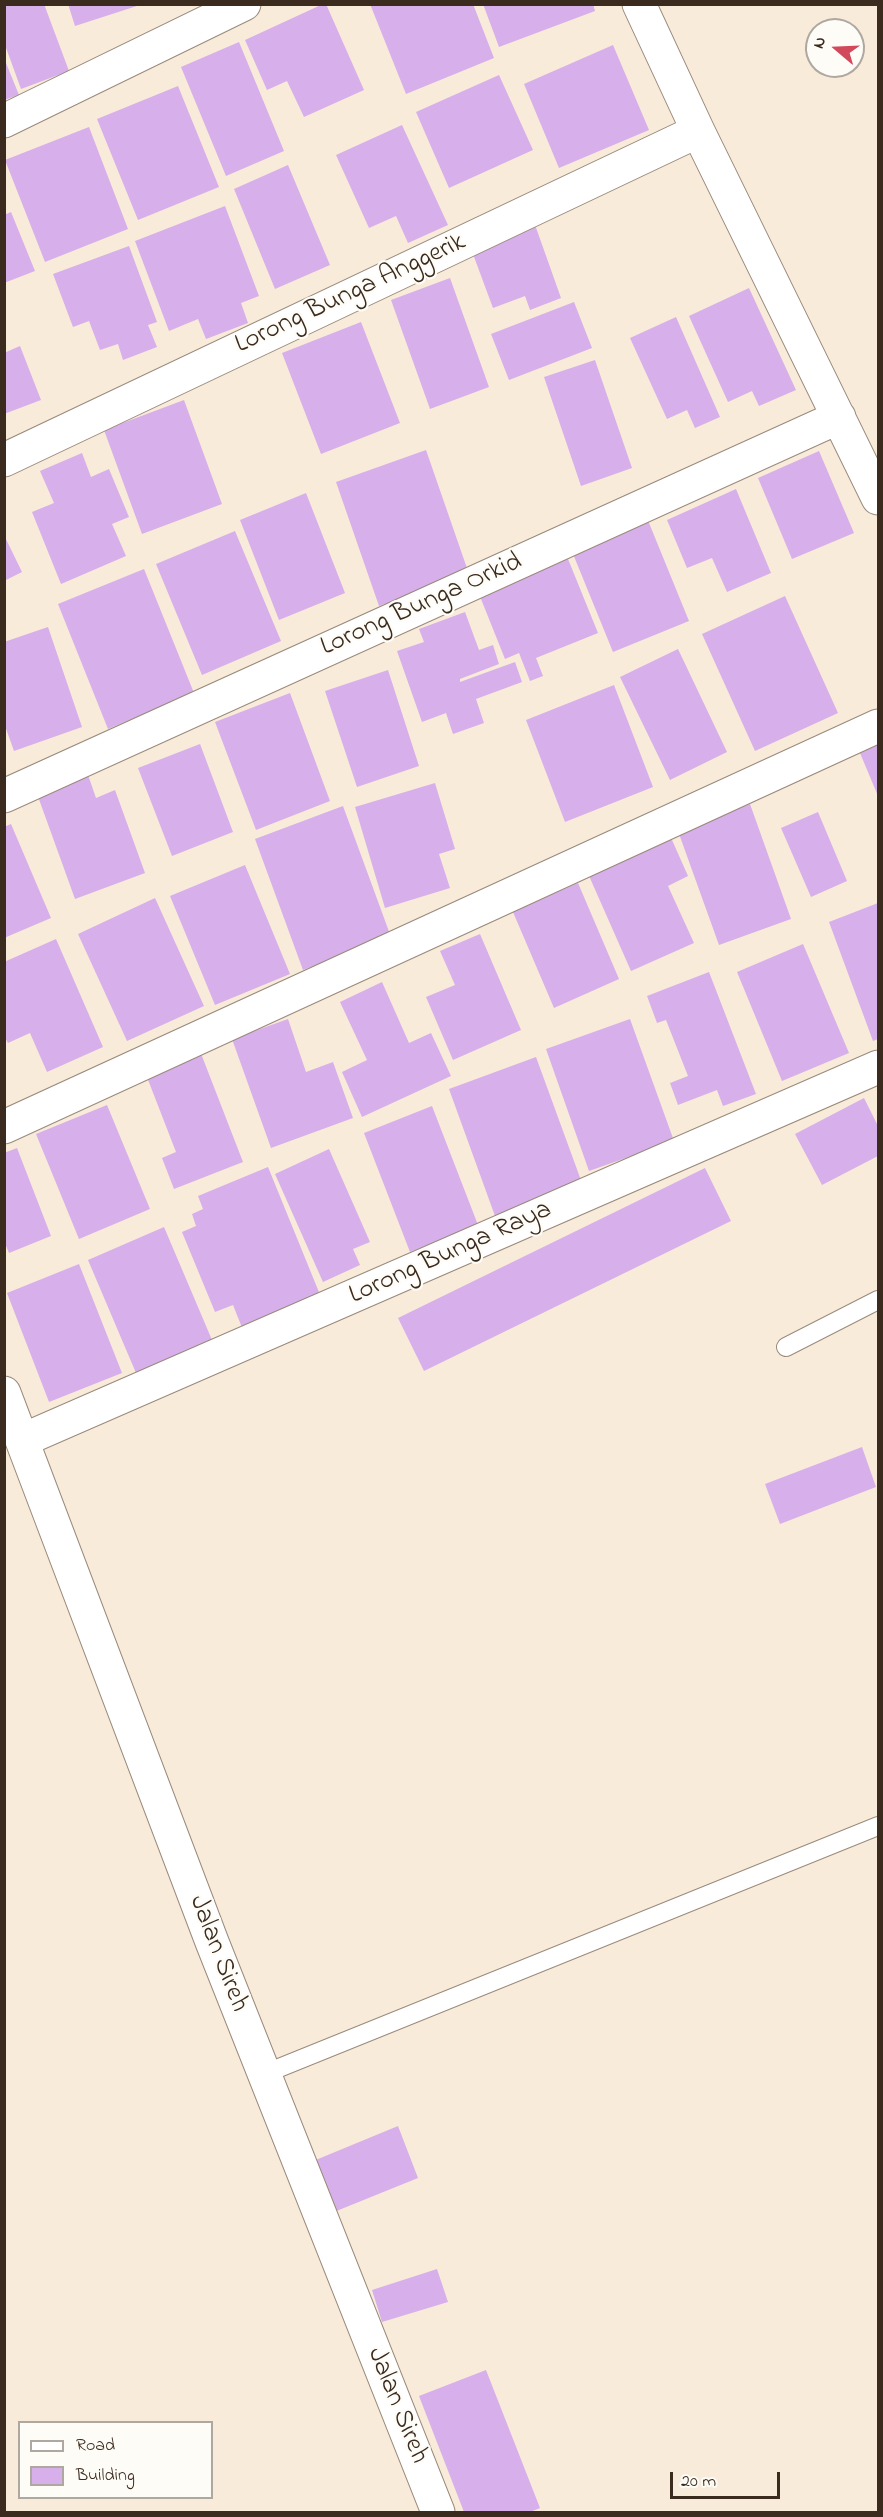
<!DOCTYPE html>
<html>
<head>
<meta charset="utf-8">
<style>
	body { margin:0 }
	#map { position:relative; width:883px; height:2517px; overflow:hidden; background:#f8ebda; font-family:"Indie Flower",sans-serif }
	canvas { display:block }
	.frame { position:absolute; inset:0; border:6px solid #3b2a1e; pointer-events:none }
	.legend { position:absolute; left:18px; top:2421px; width:195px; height:78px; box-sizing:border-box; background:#fdfcf7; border:2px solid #afa8a0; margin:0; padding:8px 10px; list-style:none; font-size:18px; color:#3b2a1e }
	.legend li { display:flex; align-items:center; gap:12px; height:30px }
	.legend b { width:30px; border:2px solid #afa8a0 }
	.north { position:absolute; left:805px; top:18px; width:60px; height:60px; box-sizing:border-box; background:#fdfcf7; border:2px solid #afa8a0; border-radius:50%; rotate:289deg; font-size:16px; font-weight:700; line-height:24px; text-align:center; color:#3b2a1e }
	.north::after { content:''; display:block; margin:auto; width:21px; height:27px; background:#d1495b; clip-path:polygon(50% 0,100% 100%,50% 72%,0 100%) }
	.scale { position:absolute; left:670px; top:2472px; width:110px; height:27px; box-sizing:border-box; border:3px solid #3b2a1e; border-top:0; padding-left:8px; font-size:18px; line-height:21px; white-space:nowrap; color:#3b2a1e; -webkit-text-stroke:4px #fdfcf7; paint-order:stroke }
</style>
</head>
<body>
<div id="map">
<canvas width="883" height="2517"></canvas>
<div class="frame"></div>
<ul class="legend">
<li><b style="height:8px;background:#fff"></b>Road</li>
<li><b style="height:16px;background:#d7afeb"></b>Building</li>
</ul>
<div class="north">N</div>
<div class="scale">20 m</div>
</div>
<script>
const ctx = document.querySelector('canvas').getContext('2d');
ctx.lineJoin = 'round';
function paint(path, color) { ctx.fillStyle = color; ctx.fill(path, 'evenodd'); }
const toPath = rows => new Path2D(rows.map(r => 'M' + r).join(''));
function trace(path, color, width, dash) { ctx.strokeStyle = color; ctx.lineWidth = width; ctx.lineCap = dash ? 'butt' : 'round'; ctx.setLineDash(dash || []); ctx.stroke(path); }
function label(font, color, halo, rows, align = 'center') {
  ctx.font = font + ' "Indie Flower",sans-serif'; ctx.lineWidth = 4.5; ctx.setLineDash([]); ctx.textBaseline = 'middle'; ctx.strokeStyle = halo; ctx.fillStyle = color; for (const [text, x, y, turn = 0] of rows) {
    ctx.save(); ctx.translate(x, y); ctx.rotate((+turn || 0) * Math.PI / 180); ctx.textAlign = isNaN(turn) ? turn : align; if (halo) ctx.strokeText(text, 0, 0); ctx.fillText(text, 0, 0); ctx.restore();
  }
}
const building = toPath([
	[5,4,44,4,69,71,21,89,5,45],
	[68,4,140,4,140,5,75,26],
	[323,4,326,4,364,90,304,117,287,81,267,90,245,40],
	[370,4,473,4,494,58,406,94],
	[483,4,593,4,595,11,499,47],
	[239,42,284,151,226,176,181,67],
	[613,45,649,130,559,168,524,84],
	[4,58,19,95,4,100],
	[499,75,533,150,449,188,416,112],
	[178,86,219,187,138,220,97,119],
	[402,125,448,225,408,243,396,216,369,228,336,155],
	[89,127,128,229,45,262,5,160],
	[288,165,330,265,275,289,234,189],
	[225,206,259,296,241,303,248,323,206,339,198,319,169,331,135,241],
	[11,212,35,271,4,283,4,215],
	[534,222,561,298,530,310,525,296,493,308,470,246],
	[129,246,157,322,148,325,157,347,123,360,118,344,100,350,89,321,73,327,53,274],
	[450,278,489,387,430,409,391,300],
	[749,288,796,390,759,406,752,391,728,402,689,316],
	[574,302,592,348,509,380,491,334],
	[676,317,720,417,695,428,687,410,667,419,630,338],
	[361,322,400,423,321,454,282,353],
	[20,346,41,400,4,414,4,353],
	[595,360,632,468,581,486,544,377],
	[184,400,222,504,142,534,104,430],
	[426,450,469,574,379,606,336,482],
	[819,451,854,533,792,559,758,478],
	[82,453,91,477,109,469,129,517,112,524,126,556,61,584,32,512,54,503,40,471],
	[736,489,771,573,727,592,712,558,687,568,667,520],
	[306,493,345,593,279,620,240,520],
	[647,518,689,621,613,652,571,549],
	[235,531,281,641,202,675,156,564],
	[4,535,22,572,4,581],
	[568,559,598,633,536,658,543,676,530,681,519,653,505,659,479,594],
	[144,569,194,693,108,729,58,604],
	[785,596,838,713,755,751,702,634],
	[465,612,479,650,493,645,499,664,460,679,460,682,515,662,522,682,476,699,484,723,453,734,446,713,422,722,397,651,424,642,419,629],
	[48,627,82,727,14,751,4,723,4,642],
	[678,649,727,752,670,780,620,677],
	[388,670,419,766,357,787,325,691],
	[614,685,653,787,565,822,526,720],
	[290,693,330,801,256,830,215,722],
	[200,744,233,832,172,856,138,768],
	[878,745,878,796,860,753],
	[87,772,96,798,115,790,145,873,75,899,36,791],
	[435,783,455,849,439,854,450,888,385,908,355,807],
	[750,804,791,919,719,945,678,831],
	[343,806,391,937,303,970,255,839],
	[818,812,847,881,811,897,781,828],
	[11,824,51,918,4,938,4,827],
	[668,831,688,876,668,886,694,943,631,971,586,869],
	[245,865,290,974,215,1005,170,896],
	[578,883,619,979,554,1008,513,912],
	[155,898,204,1006,127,1041,78,934],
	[878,903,878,1039,873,1041,829,922],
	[480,934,521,1030,453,1060,426,997,455,985,440,951],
	[56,939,103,1047,47,1072,30,1033,8,1043,4,1036,4,962],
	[803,944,849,1053,782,1081,737,972],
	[709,972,756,1094,723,1106,717,1090,678,1105,670,1083,688,1076,666,1020,657,1023,647,996],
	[382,982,409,1043,431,1033,451,1076,362,1117,342,1072,367,1060,340,1002],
	[288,1019,306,1072,333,1062,353,1118,271,1148,232,1039],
	[630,1019,674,1141,589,1171,546,1049],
	[200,1051,243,1162,174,1189,162,1158,176,1152,145,1072],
	[536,1057,582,1183,495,1216,449,1089],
	[864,1098,878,1126,878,1156,822,1185,795,1134],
	[107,1105,150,1209,79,1239,36,1134],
	[432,1106,478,1225,410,1252,364,1133],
	[17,1148,51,1236,9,1253,4,1241,4,1153],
	[329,1149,370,1242,353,1249,360,1265,323,1282,275,1174],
	[268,1167,323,1302,245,1335,233,1305,215,1312,182,1232,196,1226,192,1214,203,1209,198,1196],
	[705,1168,731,1221,424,1371,398,1318],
	[164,1227,212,1340,136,1373,88,1260],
	[79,1264,122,1373,49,1402,7,1293],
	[862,1447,876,1487,780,1524,765,1484],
	[398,2126,418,2178,334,2212,306,2164],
	[437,2269,448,2302,382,2322,372,2290],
	[486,2370,540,2508,530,2512,464,2512,419,2396]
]);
const lane = toPath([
	[786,1347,878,1300],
	[264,2074,878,1826]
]);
const street = toPath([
	[639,4,698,131,878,498],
	[4,121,244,4],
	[4,460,698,131],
	[4,796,839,417],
	[4,1127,878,726],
	[4,1393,212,1942,438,2512],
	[23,1440,878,1067]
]);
const streetNames = [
	["Lorong Bunga Anggerik",351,295,-25],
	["Lorong Bunga Orkid",422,606,-24],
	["Lorong Bunga Raya",451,1254,-24],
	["Jalan Sireh",217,1954,69],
	["Jalan Sireh",396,2406,68]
];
paint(building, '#d7afeb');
trace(lane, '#9a8a7c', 20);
trace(street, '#9a8a7c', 35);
trace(lane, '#fff', 18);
trace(street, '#fff', 33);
label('27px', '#3b2a1e', '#fdfcf7', streetNames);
</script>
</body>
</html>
